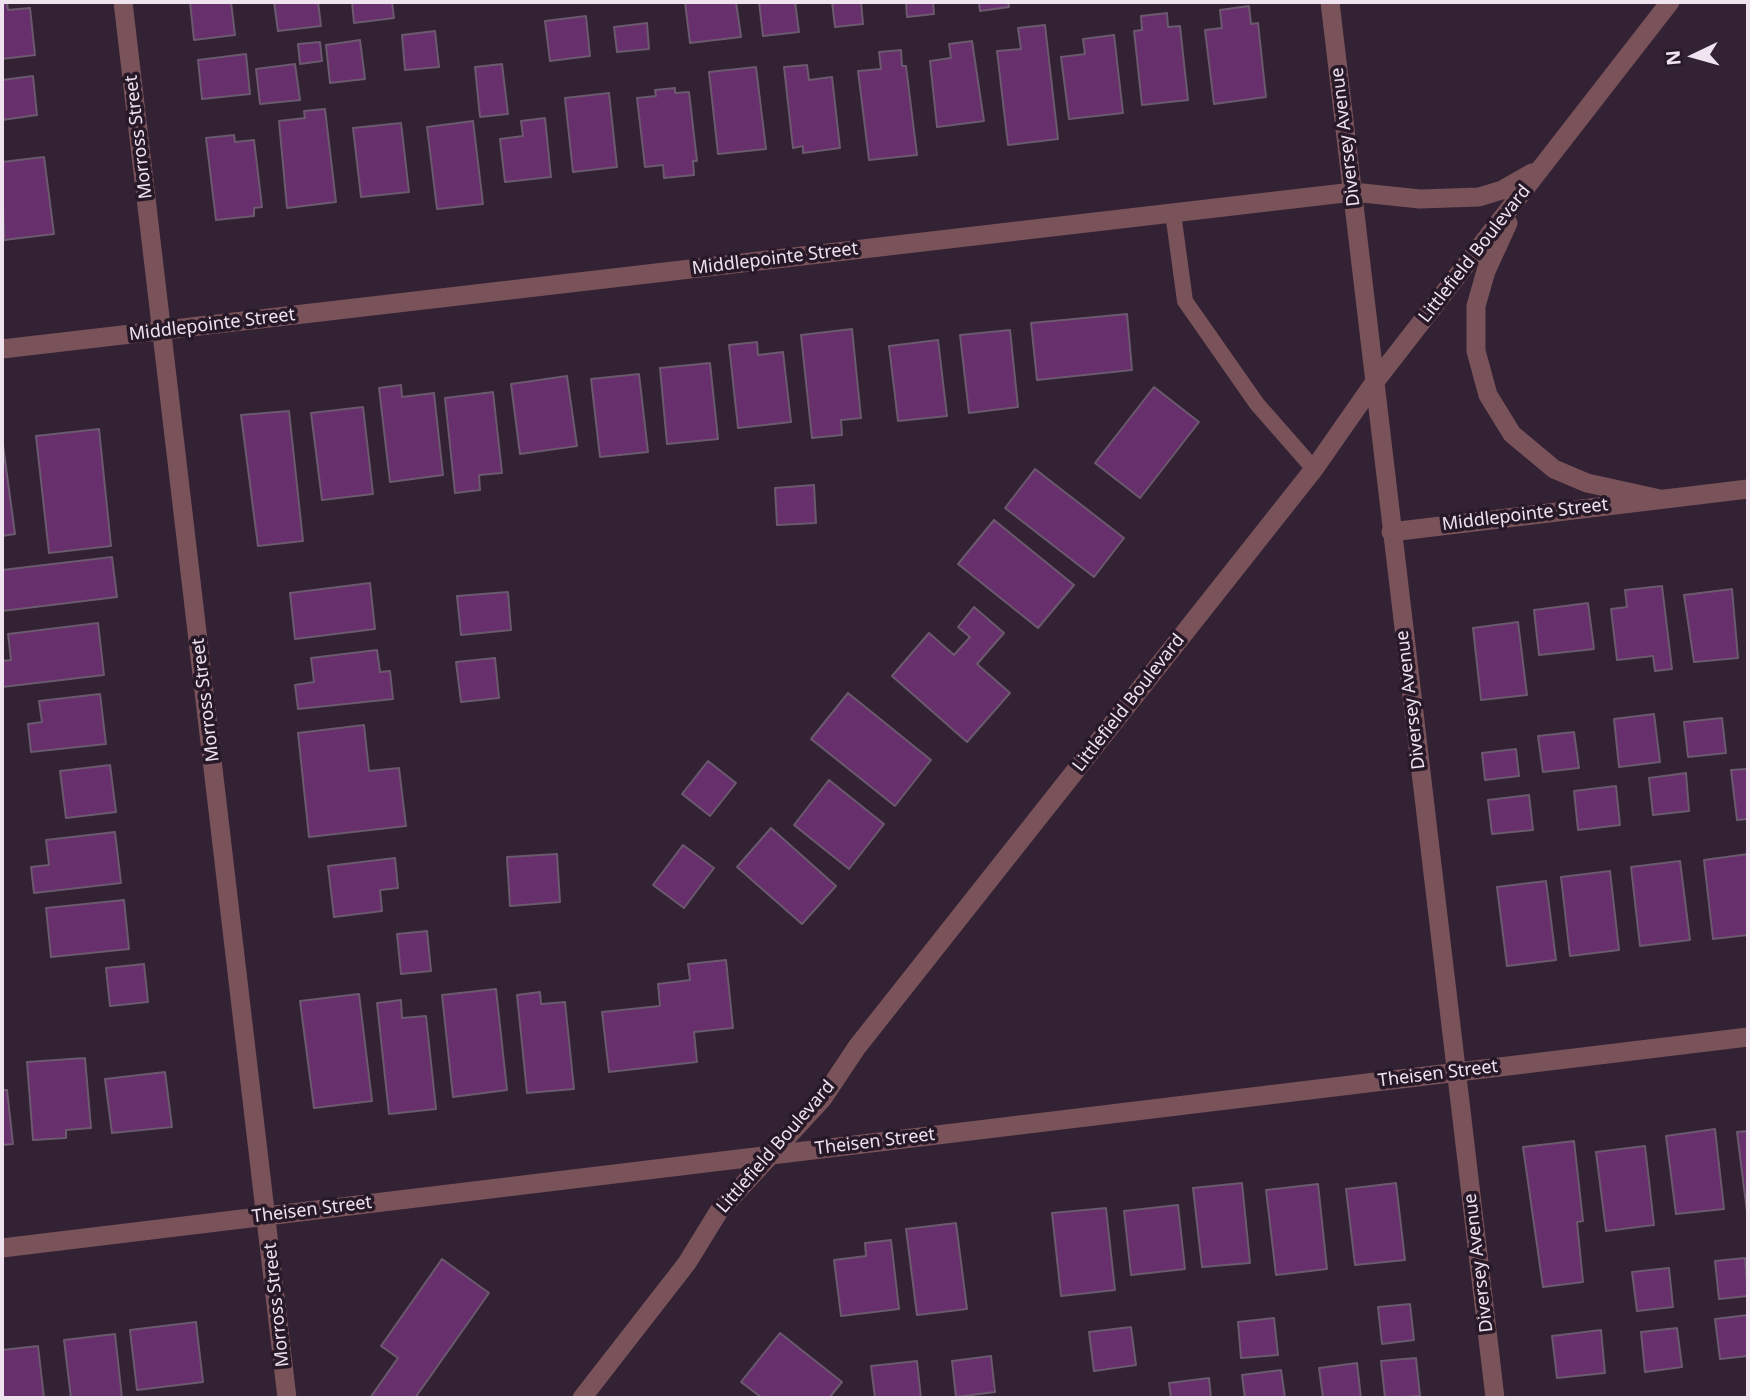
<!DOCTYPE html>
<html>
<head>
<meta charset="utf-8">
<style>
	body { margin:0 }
	#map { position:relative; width:1750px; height:1400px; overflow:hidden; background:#322234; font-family:"Noto Sans",sans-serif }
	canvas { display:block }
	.frame { position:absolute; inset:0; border:4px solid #eee3ef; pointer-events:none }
	.north { position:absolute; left:1659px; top:21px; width:70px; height:70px; -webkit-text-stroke:5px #281929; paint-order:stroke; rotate:265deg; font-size:19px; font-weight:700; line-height:28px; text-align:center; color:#eee3ef }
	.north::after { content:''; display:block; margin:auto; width:24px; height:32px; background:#eee3ef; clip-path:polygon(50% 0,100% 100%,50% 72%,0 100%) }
</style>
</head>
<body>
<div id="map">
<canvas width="1750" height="1400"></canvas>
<div class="frame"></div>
<div class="north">N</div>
</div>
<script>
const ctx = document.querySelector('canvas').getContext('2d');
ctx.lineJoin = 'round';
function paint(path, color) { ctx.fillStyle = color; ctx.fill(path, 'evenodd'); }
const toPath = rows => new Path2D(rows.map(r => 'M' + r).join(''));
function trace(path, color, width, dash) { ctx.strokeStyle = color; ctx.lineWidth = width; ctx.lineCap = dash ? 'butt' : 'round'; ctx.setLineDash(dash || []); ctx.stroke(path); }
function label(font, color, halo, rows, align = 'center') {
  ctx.font = font + ' "Noto Sans",sans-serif'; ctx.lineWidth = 7; ctx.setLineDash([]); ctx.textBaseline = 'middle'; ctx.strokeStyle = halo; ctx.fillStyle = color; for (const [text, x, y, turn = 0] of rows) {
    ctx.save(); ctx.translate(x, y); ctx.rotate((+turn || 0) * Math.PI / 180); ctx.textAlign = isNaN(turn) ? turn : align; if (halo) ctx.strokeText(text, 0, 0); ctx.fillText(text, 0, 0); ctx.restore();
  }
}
const building = toPath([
	[2,2,7,2,8,10,30,8,35,55,2,59,2,2],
	[190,2,231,2,235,35,194,40,190,2],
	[274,2,318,2,321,26,278,31,274,2],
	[352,2,392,2,394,18,354,23,352,2],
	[685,2,736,2,741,37,690,43,685,2],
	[759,2,795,2,799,32,763,36,759,2],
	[832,2,861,2,863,24,835,27,832,2],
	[906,2,933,2,934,14,907,17,906,2],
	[979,2,1008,2,1009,7,980,11,979,2],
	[1249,6,1251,24,1258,23,1266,97,1214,104,1205,30,1222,28,1220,10,1249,6],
	[1167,13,1168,27,1180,26,1188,100,1142,105,1134,31,1142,30,1141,16,1167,13],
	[586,16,590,56,550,61,545,21,586,16],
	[647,23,649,49,617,52,614,27,647,23],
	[1045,25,1058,139,1008,145,997,51,1021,49,1018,28,1045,25],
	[435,31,439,67,405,70,402,35,435,31],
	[1114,35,1123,113,1069,119,1061,57,1085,54,1083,39,1114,35],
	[360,40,365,79,330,83,326,45,360,40],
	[972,41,984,121,937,127,930,61,951,58,949,44,972,41],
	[320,42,322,61,300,64,298,44,320,42],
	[901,50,902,66,906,66,917,155,869,160,858,71,881,69,879,52,901,50],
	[246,54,250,94,202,99,198,60,246,54],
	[295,64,300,100,260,104,256,69,295,64],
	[502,64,508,114,480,117,475,67,502,64],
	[807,65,809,80,832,77,840,148,803,153,803,146,793,148,784,67,807,65],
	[756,67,766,149,718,154,709,72,756,67],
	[33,76,37,115,2,120,2,80,33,76],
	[675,88,675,93,689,92,697,161,693,161,694,175,664,178,663,165,645,167,637,98,656,96,655,90,675,88],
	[609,93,617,167,573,172,565,98,609,93],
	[325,109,336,202,287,208,279,121,305,118,304,111,325,109],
	[545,118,551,177,505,182,500,139,523,136,521,121,545,118],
	[473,121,483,204,437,209,427,127,473,121],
	[401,123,409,192,361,197,353,128,401,123],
	[234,135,235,142,254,140,262,207,254,208,254,216,216,220,206,138,234,135],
	[44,157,54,234,4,240,2,162,44,157],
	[1127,314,1132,370,1037,380,1031,323,1127,314],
	[852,329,861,418,841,420,842,435,812,438,801,335,852,329],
	[1010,330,1018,407,969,413,960,335,1010,330],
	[938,340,947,416,898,421,889,346,938,340],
	[757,342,758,355,783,352,791,422,738,428,729,345,757,342],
	[710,363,718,439,667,444,660,368,710,363],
	[639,374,648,452,600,457,591,379,639,374],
	[567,376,577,446,520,454,511,384,567,376],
	[401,385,402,397,434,393,443,475,390,482,379,388,401,385],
	[1154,387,1199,422,1140,498,1095,463,1154,387],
	[493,392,502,473,479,475,480,490,455,493,445,398,493,392],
	[363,407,373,494,322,500,311,413,363,407],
	[289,411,303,541,258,546,241,415,289,411],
	[99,429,111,546,49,553,36,436,99,429],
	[2,438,15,534,2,536,2,438],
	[1035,469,1124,538,1094,577,1005,508,1035,469],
	[814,485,816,523,777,525,775,488,814,485],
	[994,520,1074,585,1038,628,958,564,994,520],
	[112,557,117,597,2,611,2,570,112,557],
	[370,583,375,629,295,639,290,593,370,583],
	[1662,586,1672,669,1655,671,1653,656,1617,660,1611,609,1627,607,1625,590,1662,586],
	[1732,589,1738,658,1694,662,1684,595,1732,589],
	[508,592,511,630,461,635,457,596,508,592],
	[1588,603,1594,649,1539,655,1534,610,1588,603],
	[974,607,1004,633,977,664,1010,693,967,742,892,676,929,633,954,655,970,637,958,627,974,607],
	[1518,622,1527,695,1481,700,1473,628,1518,622],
	[98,623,104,675,2,687,2,661,11,660,8,634,98,623],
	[377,650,380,672,390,671,393,699,298,709,295,685,314,682,311,658,377,650],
	[495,658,499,698,461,702,456,662,495,658],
	[848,693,931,760,895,806,811,739,848,693],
	[100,694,106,744,31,752,28,724,42,722,39,701,100,694],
	[1654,714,1660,762,1619,767,1614,719,1654,714],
	[1722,718,1726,753,1688,757,1684,722,1722,718],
	[364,725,369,771,399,768,406,826,309,837,298,733,364,725],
	[1574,732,1579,768,1543,772,1538,736,1574,732],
	[1516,749,1519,776,1485,780,1482,753,1516,749],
	[708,761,736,783,710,816,682,794,708,761],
	[110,765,116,812,66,818,60,771,110,765],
	[1748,769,1748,819,1737,820,1731,770,1748,769],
	[1686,773,1689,811,1653,815,1649,778,1686,773],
	[829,780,884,824,849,869,794,825,829,780],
	[1616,786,1620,825,1578,830,1574,791,1616,786],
	[1529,795,1533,830,1492,834,1488,800,1529,795],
	[771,828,836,886,802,924,737,867,771,828],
	[115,832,121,883,34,893,31,867,49,865,46,840,115,832],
	[683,845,714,868,684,908,653,885,683,845],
	[557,854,560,902,510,906,507,857,557,854],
	[1748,854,1748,935,1713,939,1704,860,1748,854],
	[395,858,398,888,380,890,382,911,334,917,328,866,395,858],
	[1680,861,1690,940,1640,946,1631,867,1680,861],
	[1610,871,1619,950,1570,956,1561,877,1610,871],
	[1546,881,1556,960,1507,966,1497,887,1546,881],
	[124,900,129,949,51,957,46,908,124,900],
	[427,931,431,971,401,974,397,934,427,931],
	[726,960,733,1028,694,1032,697,1062,609,1072,602,1012,660,1006,658,984,690,980,688,964,726,960],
	[144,964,148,1002,110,1006,106,968,144,964],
	[496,989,507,1090,453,1097,442,995,496,989],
	[540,992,541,1004,565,1002,574,1089,527,1093,517,995,540,992],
	[359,994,372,1101,314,1108,300,1001,359,994],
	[401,1000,402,1018,426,1016,436,1109,389,1114,377,1003,401,1000],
	[85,1058,91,1128,66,1130,66,1138,33,1140,27,1062,85,1058],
	[165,1072,172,1127,112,1133,105,1079,165,1072],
	[2,1090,7,1090,13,1144,2,1145,2,1090],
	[1715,1129,1724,1209,1676,1214,1666,1136,1715,1129],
	[1748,1131,1748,1212,1747,1212,1737,1132,1748,1131],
	[1574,1141,1583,1221,1577,1222,1583,1282,1543,1287,1523,1147,1574,1141],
	[1645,1146,1654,1225,1606,1231,1596,1152,1645,1146],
	[1242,1183,1250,1263,1202,1267,1193,1188,1242,1183],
	[1396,1183,1405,1260,1355,1265,1346,1189,1396,1183],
	[1318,1184,1327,1269,1276,1275,1266,1190,1318,1184],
	[1178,1205,1185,1269,1131,1275,1124,1211,1178,1205],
	[1106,1208,1115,1290,1061,1296,1052,1213,1106,1208],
	[956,1223,967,1309,917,1315,906,1229,956,1223],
	[891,1240,899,1309,841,1316,834,1260,866,1256,865,1243,891,1240],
	[1745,1258,1748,1296,1719,1299,1715,1261,1745,1258],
	[442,1259,489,1293,415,1398,370,1398,398,1358,381,1346,442,1259],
	[1669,1268,1673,1307,1637,1311,1632,1272,1669,1268],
	[1410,1304,1414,1340,1382,1344,1378,1307,1410,1304],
	[1748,1315,1748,1356,1720,1359,1715,1319,1748,1315],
	[1274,1318,1278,1355,1241,1358,1238,1322,1274,1318],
	[196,1322,203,1382,137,1390,130,1330,196,1322],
	[1131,1327,1136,1365,1094,1371,1089,1332,1131,1327],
	[1677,1328,1682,1367,1645,1372,1641,1332,1677,1328],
	[1601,1330,1605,1373,1557,1378,1552,1336,1601,1330],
	[780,1333,842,1382,829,1398,762,1398,741,1382,780,1333],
	[115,1334,122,1398,71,1398,64,1340,115,1334],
	[38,1346,44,1398,2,1398,2,1350,38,1346],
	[991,1356,995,1392,956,1397,952,1361,991,1356],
	[1416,1358,1420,1396,1385,1398,1381,1361,1416,1358],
	[917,1361,921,1398,875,1398,871,1366,917,1361],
	[1357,1363,1361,1398,1323,1398,1319,1368,1357,1363],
	[1281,1370,1285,1398,1245,1398,1242,1375,1281,1370],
	[1209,1378,1211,1398,1171,1398,1169,1383,1209,1378]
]);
const service = toPath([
	[1173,213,1185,301,1257,404,1314,469]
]);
const minor = toPath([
	[123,2,287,1398],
	[1330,2,1495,1398],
	[1508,223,1486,271,1476,306,1476,351,1488,395,1512,434,1554,469,1587,483,1660,499],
	[2,349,1353,192,1420,199,1479,197,1502,190,1532,173],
	[1391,532,1748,489],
	[2,1248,1748,1037],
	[582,1398,687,1263,719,1211,823,1098,857,1047,1314,469,1374,383,1670,2]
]);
const streetNames = [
	["Morross Street",139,137,-97],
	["Diversey Avenue",1346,137,-97],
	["Littlefield Boulevard",1475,254,-52],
	["Middlepointe Street",775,259,-7],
	["Middlepointe Street",212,325,-7],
	["Middlepointe Street",1525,515,-7],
	["Morross Street",206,700,-97],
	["Diversey Avenue",1411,700,-97],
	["Littlefield Boulevard",1129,703,-52],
	["Theisen Street",1438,1074,-7],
	["Theisen Street",875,1142,-7],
	["Littlefield Boulevard",776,1147,-49],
	["Theisen Street",312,1210,-7],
	["Diversey Avenue",1479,1263,-97],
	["Morross Street",277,1305,-96]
];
paint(building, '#672f6c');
trace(building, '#6b596d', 2);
trace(service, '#795359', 16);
trace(minor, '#795359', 19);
label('18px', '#eee3ef', '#281929', streetNames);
</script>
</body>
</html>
